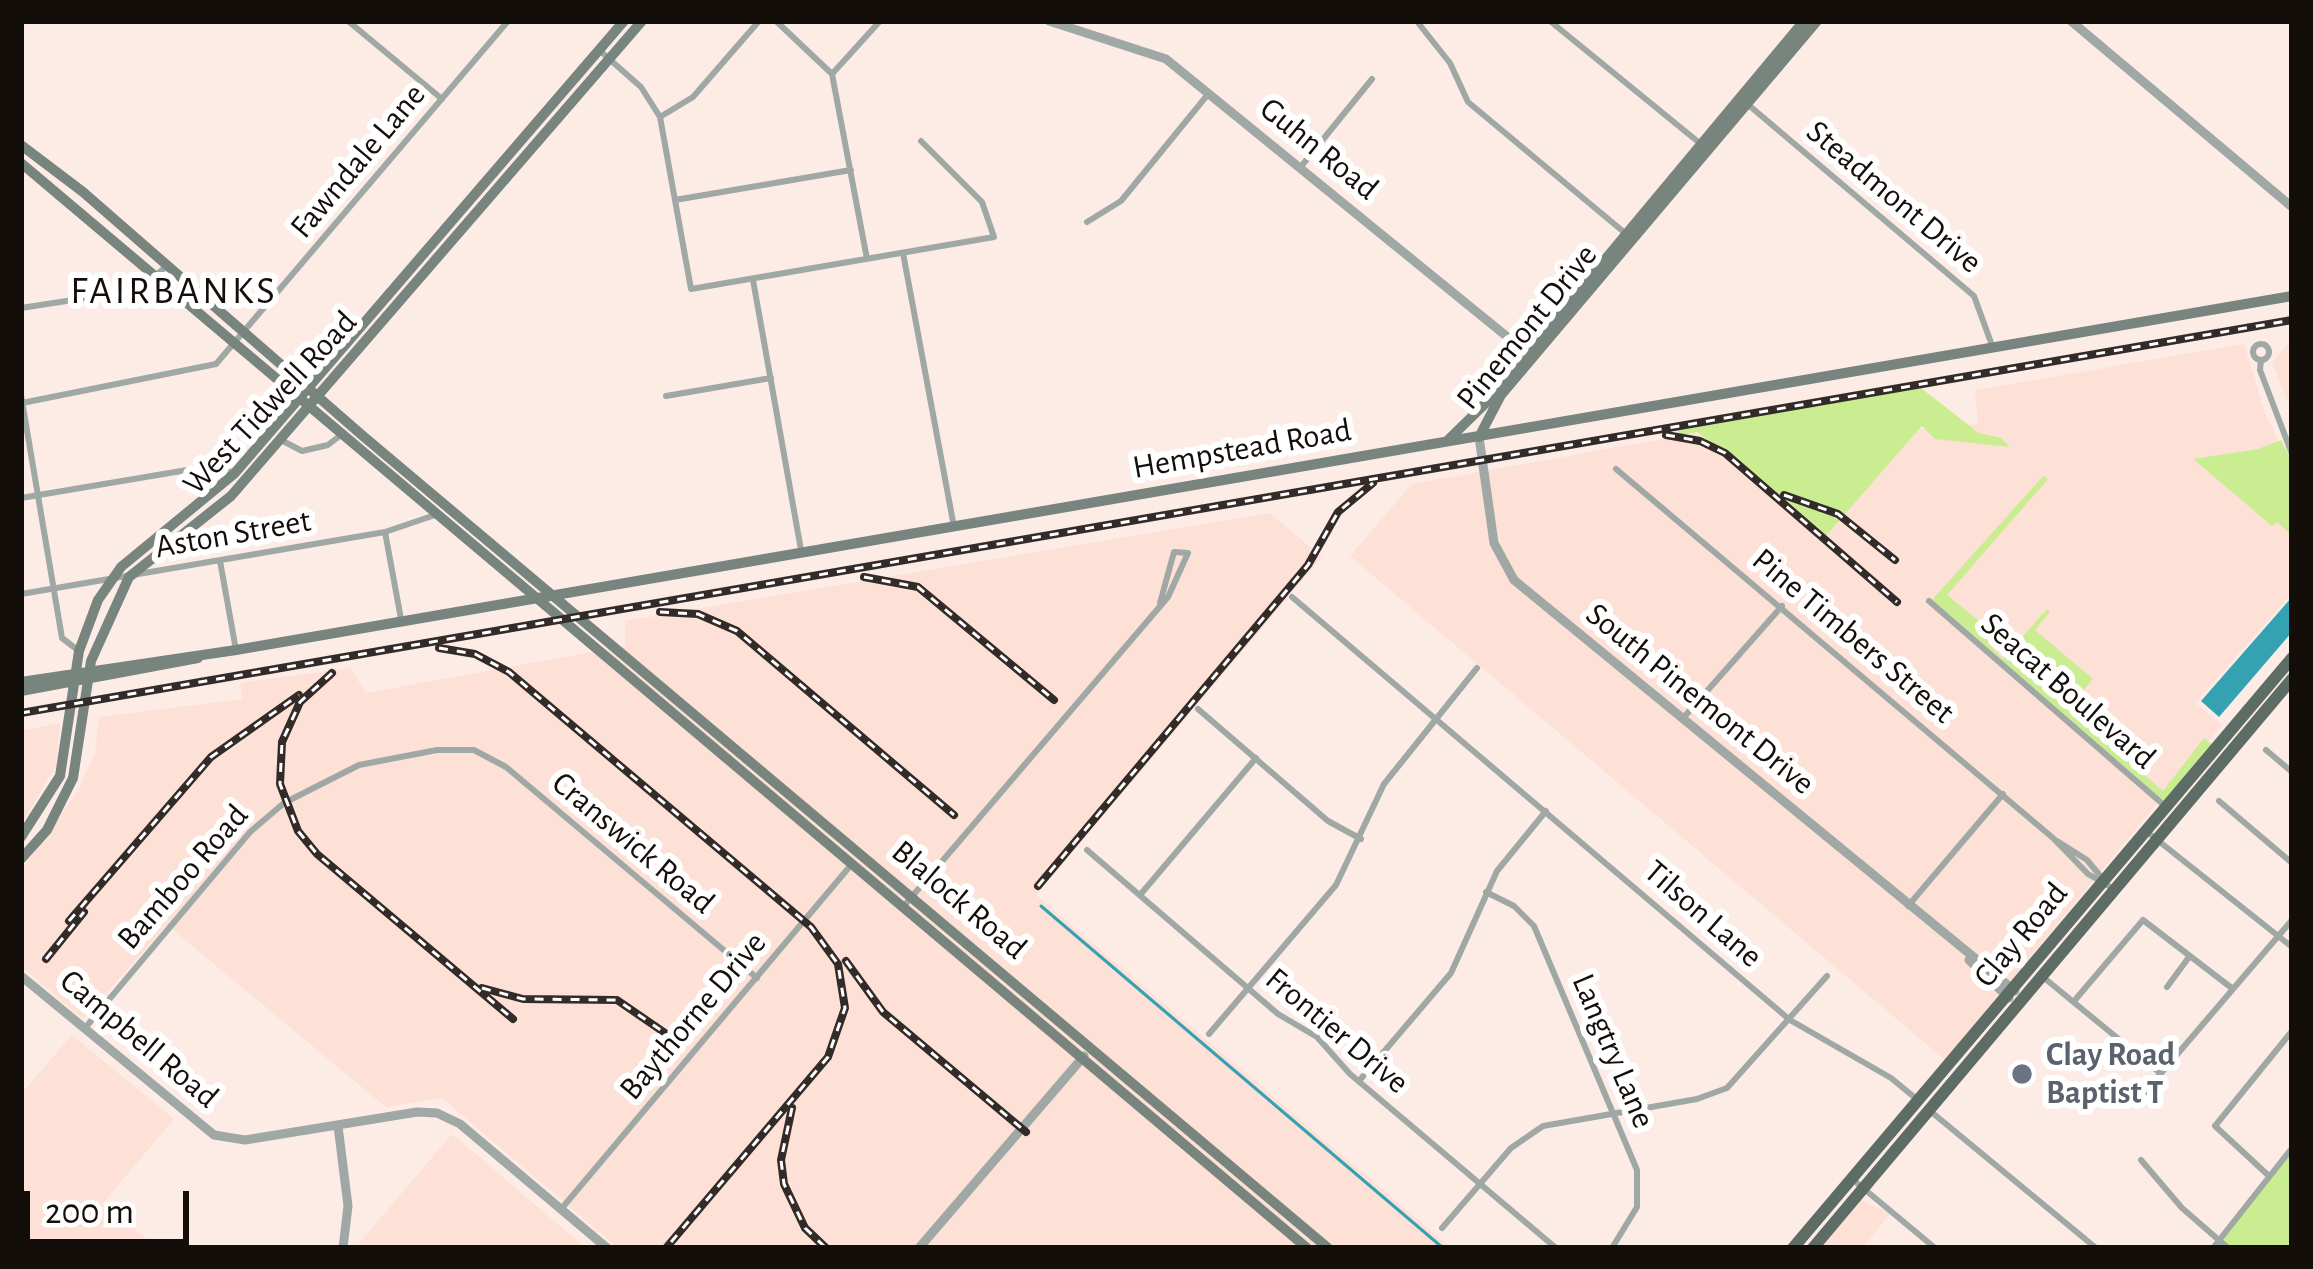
<!DOCTYPE html>
<html>
<head>
<meta charset="utf-8">
<style>
	body { margin:0 }
	#map { position:relative; width:2313px; height:1269px; overflow:hidden; background:#fdece6; font-family:"Alegreya Sans",sans-serif }
	canvas { display:block }
	.frame { position:absolute; inset:0; border:24px solid #140e0b; pointer-events:none }
	.scale { position:absolute; left:24px; top:1191px; width:165px; height:54px; box-sizing:border-box; border:6px solid #140e0b; border-top:0; padding-left:15px; font-size:36px; line-height:42px; white-space:nowrap; color:#140e0b; -webkit-text-stroke:9px #fff; paint-order:stroke }
</style>
</head>
<body>
<div id="map">
<canvas width="2313" height="1269"></canvas>
<div class="frame"></div>
<div class="scale">200 m</div>
</div>
<script>
const ctx = document.querySelector('canvas').getContext('2d');
ctx.lineJoin = 'round';
function paint(path, color) { ctx.fillStyle = color; ctx.fill(path, 'evenodd'); }
const toPath = rows => new Path2D(rows.map(r => 'M' + r).join(''));
function trace(path, color, width, dash) { ctx.strokeStyle = color; ctx.lineWidth = width; ctx.lineCap = dash ? 'butt' : 'round'; ctx.setLineDash(dash || []); ctx.stroke(path); }
function label(font, color, halo, rows, align = 'center') {
  ctx.font = font + ' "Alegreya Sans",sans-serif'; ctx.lineWidth = 12; ctx.setLineDash([]); ctx.textBaseline = 'middle'; ctx.strokeStyle = halo; ctx.fillStyle = color; for (const [text, x, y, turn = 0] of rows) {
    ctx.save(); ctx.translate(x, y); ctx.rotate((+turn || 0) * Math.PI / 180); ctx.textAlign = isNaN(turn) ? turn : align; if (halo) ctx.strokeText(text, 0, 0); ctx.fillText(text, 0, 0); ctx.restore();
  }
}
const built = toPath([
	[2292,339,2292,414,2272,362],
	[2244,344,2265,413,2292,469,2292,593,2195,703,2222,725,1945,1060,1350,556,1412,484,1696,433,1822,540,1920,429,1978,424,1975,390],
	[1270,513,1322,557,1036,895,1451,1248,618,1248,442,1098,386,1107,167,925,83,1019,21,966,21,870,78,791,95,753,99,717,243,699,240,683,350,668,366,693,625,646,625,621],
	[60,723,56,765,21,826,21,731],
	[72,1035,174,1119,104,1202,157,1248,21,1248,21,1094],
	[452,1134,586,1248,355,1248],
	[1860,1199,1890,1214,1862,1248,1818,1248]
]);
const green = toPath([
	[1921,388,1979,433,2001,438,2010,447,1935,439,1922,426,1825,537,1697,432,1679,436,1678,429],
	[2281,440,2292,461,2292,535,2277,522,2272,526,2193,459,2258,449],
	[2043,476,2048,479,1947,595,1994,633,1987,642,2003,659,2047,609,2050,612,2035,630,2093,679,2068,709,2163,791,2204,738,2213,745,2165,802,1932,600],
	[2292,1148,2292,1248,2228,1248,2219,1240]
]);
const water = toPath([
	[2292,597,2292,632,2219,717,2201,701]
]);
const stream = toPath([
	[1041,906,1443,1248]
]);
const minor = toPath([
	[348,21,442,99],
	[776,21,832,74,867,259],
	[1422,21,1419,24,1450,63,1468,102,1625,233],
	[1550,21,1702,145],
	[599,50,641,87,660,117,691,289,994,237,982,202,921,141],
	[832,74,880,21],
	[1745,102,1974,296,1993,348],
	[660,117,693,97,759,21],
	[1299,169,1372,79],
	[675,200,851,170],
	[1087,222,1121,201,1209,93],
	[903,253,954,527],
	[753,280,801,550],
	[21,308,138,290,168,265],
	'2253 352a8 8 0 1 1 16 0a8 8 0 1 1-16 0Z',
	[2261,360,2260,370,2292,454],
	[21,395,62,638,79,651],
	[666,396,771,378],
	[22,403,216,364,508,21],
	[281,440,302,451,328,445,342,434],
	[1616,469,2053,838,2088,874,2114,889],
	[21,498,205,467,232,472],
	[385,532,401,619],
	[220,561,236,650],
	[21,594,385,532,435,515],
	[1292,597,1790,1020,1891,1078,1919,1101],
	[1929,601,2165,806],
	[1198,709,1328,821,1361,839],
	[1685,716,1782,606],
	[2266,750,2292,772],
	[2219,801,2292,863],
	[2146,831,2292,947],
	[2057,841,2087,860,2103,879],
	[1087,850,1278,1014,1317,1037,1350,1074,1556,1248],
	[1486,892,1514,906,1534,926,1637,1170,1637,1207,1612,1248],
	[1140,895,1256,758],
	[1908,906,2003,794],
	[903,907,1168,597,1188,553,1174,552,1160,603],
	[2043,977,2160,1073],
	[2167,987,2189,957],
	[2075,1000,2143,920,2233,989],
	[85,1028,250,832,284,803,359,765,437,750,474,750,506,767,757,978],
	[1209,1034,1336,885,1384,784,1477,668],
	[1359,1081,1451,973,1497,871,1546,811],
	[2139,1099,2292,920],
	[1929,1110,2096,1248],
	[2141,1160,2182,1208,2228,1248],
	[2269,1176,2215,1126,2292,1031],
	[1851,1178,1935,1248],
	[562,1208,851,865],
	[1442,1228,1511,1148,1543,1126,1697,1099,1727,1088,1827,976],
	[2213,1248,2292,1148]
]);
const tertiary = toPath([
	[1049,21,1166,59,1532,357],
	[2071,21,2292,207],
	[1479,437,1494,543,1514,580,2015,991],
	[1969,960,2009,998],
	[21,976,214,1135,245,1140,417,1112,437,1113,460,1124,607,1248],
	[338,1126,348,1206,343,1248],
	[919,1248,1084,1056]
]);
const secondary = toPath([
	[21,145,83,192,363,436,1328,1248],
	[21,163,1307,1248],
	[1488,400,1804,21],
	[1479,437,1501,395,1817,21],
	[1448,440,1488,401],
	[21,682,236,650,2292,296],
	[21,691,198,658],
	[21,837,60,776,79,651,98,600,121,567,234,474,624,21],
	[21,859,47,830,73,778,91,661,129,577,231,496,642,21]
]);
const primary = toPath([
	[1793,1248,2292,658],
	[1813,1248,2292,679]
]);
const rail = toPath([
	[1666,435,1700,441,1725,453,1897,602],
	[1784,495,1838,514,1895,560],
	[864,577,918,587,1054,700],
	[660,612,698,614,737,631,954,815],
	[439,648,475,654,509,672,811,927,838,964,845,1008,828,1057,666,1248],
	[332,673,300,702,282,742,280,784,298,831,317,854,513,1019],
	[21,713,2292,320],
	[1038,886,1308,565,1338,512,1373,483],
	[69,921,211,757,299,695],
	[46,959,84,912],
	[846,961,883,1012,1026,1132],
	[482,988,523,999,617,1000,668,1035],
	[792,1108,781,1160,784,1184,805,1228,826,1248]
]);
const markers = [
	[2022,1074,12,"#6b7280"]
];
const streetNames = [
	["Guhn Road",1319,149,39],
	["Fawndale Lane",358,161,-50],
	["Steadmont Drive",1894,197,40],
	["Pinemont Drive",1527,327,-51],
	["West Tidwell Road",270,403,-47],
	["Hempstead Road",1242,449,-10],
	["Aston Street",233,534,-10],
	["Pine Timbers Street",1853,636,40],
	["Seacat Boulevard",2068,691,41],
	["South Pinemont Drive",1700,699,39],
	["Cranswick Road",633,843,40],
	["Bamboo Road",183,877,-49],
	["Blalock Road",959,900,40],
	["Tilson Lane",1703,914,41],
	["Clay Road",2021,935,-50],
	["Baythorne Drive",693,1016,-50],
	["Frontier Drive",1337,1031,40],
	["Campbell Road",139,1039,40],
	["Langtry Lane",1613,1051,67]
];
const worshipNames = [
	["Clay Road",2046,1055],
	["Baptist T",2046,1093]
];
const quarterNames = [
	["FAIRBANKS",174,291]
];
paint(built, '#fde0d6');
paint(green, '#cbed92');
paint(water, '#35a2b3');
trace(stream, '#35a2b3', 3);
trace(minor, '#9fa8a4', 6);
trace(tertiary, '#9fa8a4', 9);
trace(secondary, '#78857f', 10);
trace(primary, '#5d6c65', 12);
trace(rail, '#332b28', 8);
trace(rail, '#fff', 3, [9]);
for (const [x, y, r, color] of markers) { const dot = new Path2D(); dot.arc(x, y, r, 0, 2 * Math.PI); ctx.fillStyle = color; ctx.fill(dot); trace(dot, '#fff', 4.5); }
label('33px', '#140e0b', '#fff', streetNames);
label('bold 33px', '#5b616d', '#fff', worshipNames, 'left');
ctx.letterSpacing = '3px';
label('39px', '#140e0b', '#fff', quarterNames);
ctx.letterSpacing = '0px';
</script>
</body>
</html>
